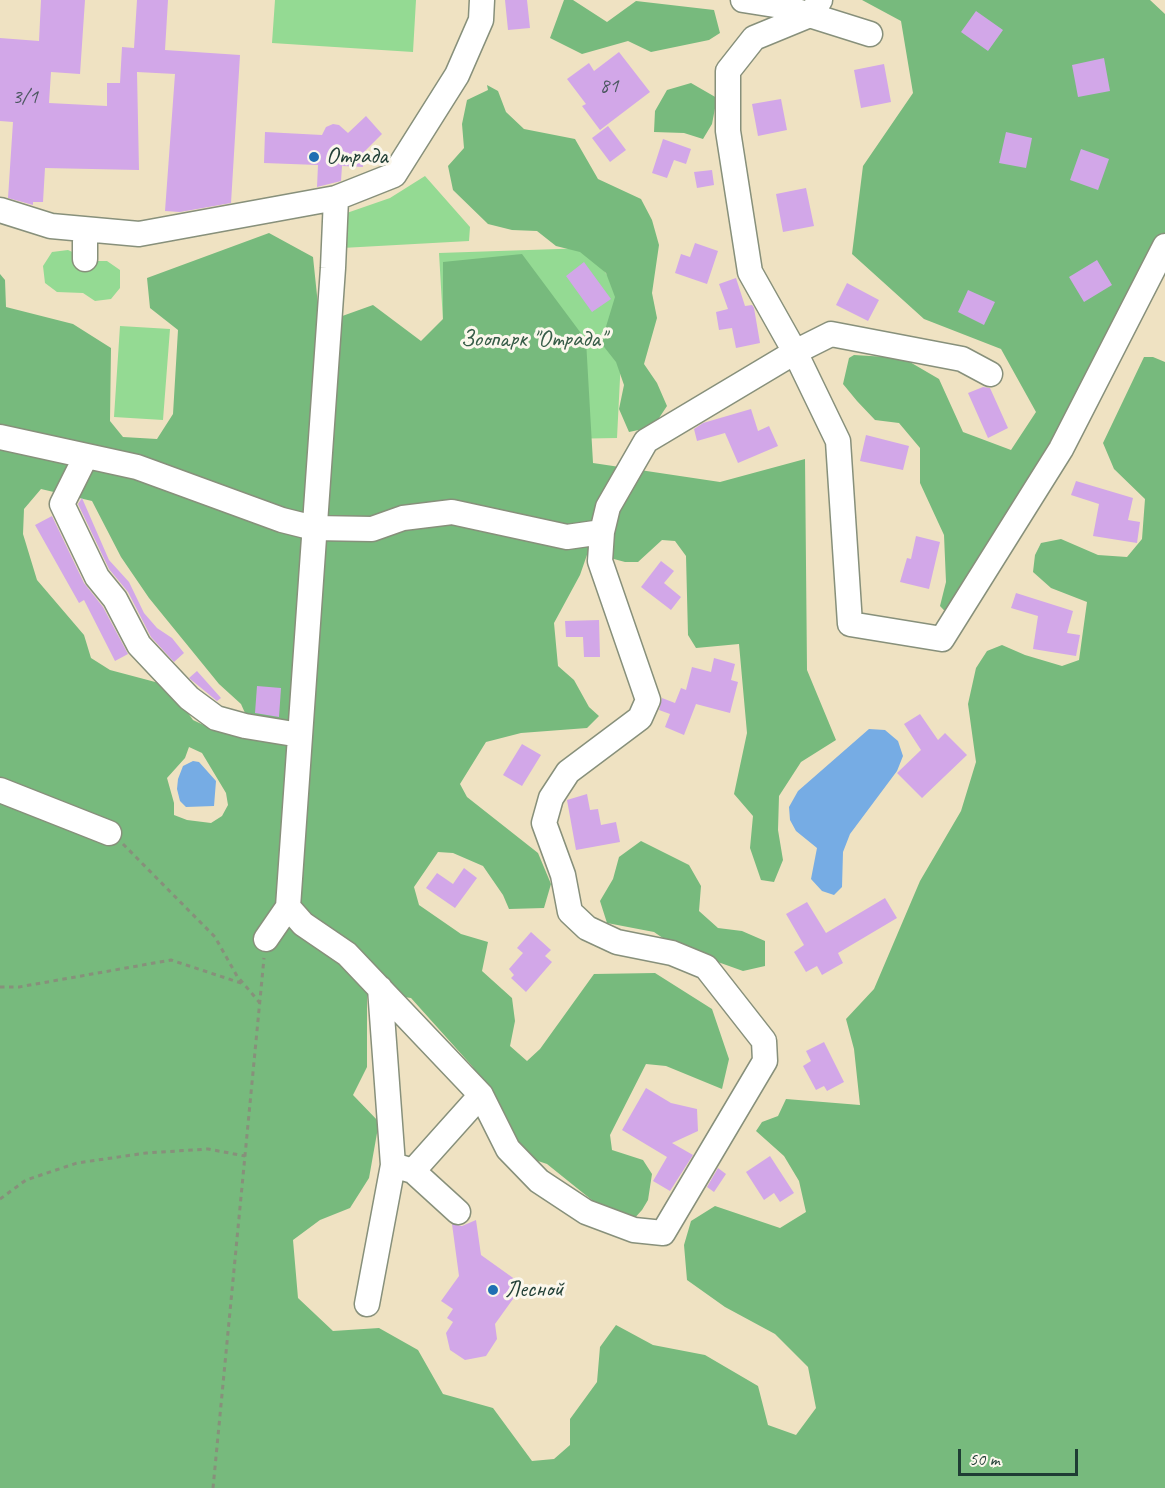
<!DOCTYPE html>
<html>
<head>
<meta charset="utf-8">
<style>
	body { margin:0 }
	#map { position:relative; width:1165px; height:1488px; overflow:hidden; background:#efe2c2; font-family:Caveat,sans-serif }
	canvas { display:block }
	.scale { position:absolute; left:958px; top:1449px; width:120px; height:27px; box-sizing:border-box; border:3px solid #1f3d34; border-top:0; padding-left:8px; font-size:18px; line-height:21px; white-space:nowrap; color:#1f3d34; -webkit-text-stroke:4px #fbf7ec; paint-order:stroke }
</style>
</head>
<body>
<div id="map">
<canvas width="1165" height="1488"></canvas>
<div class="scale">50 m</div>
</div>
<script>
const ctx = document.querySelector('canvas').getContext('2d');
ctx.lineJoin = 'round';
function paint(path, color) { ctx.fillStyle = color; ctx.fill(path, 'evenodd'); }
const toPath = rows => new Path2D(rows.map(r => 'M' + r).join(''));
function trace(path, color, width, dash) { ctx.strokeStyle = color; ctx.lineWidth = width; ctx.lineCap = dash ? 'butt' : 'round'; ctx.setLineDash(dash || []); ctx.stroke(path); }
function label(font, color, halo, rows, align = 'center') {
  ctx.font = font + ' Caveat,sans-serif'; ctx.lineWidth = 6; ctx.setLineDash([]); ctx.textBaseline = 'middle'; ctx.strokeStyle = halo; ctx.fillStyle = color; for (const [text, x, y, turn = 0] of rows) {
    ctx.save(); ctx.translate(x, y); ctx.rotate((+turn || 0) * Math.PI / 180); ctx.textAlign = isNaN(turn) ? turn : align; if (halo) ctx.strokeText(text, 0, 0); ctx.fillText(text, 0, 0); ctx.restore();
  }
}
const green = toPath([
	[275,0,416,0,413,52,272,43],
	[425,176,470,227,469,241,342,248,341,215,390,198],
	[588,248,624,299,617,438,450,441,439,253],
	[68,250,92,261,107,261,120,270,120,288,111,299,95,301,83,293,57,292,45,283,43,266,52,252],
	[120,326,170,329,163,420,114,417]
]);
const forest = toPath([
	[564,0,573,0,607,22,636,1,714,10,720,33,709,40,651,52,628,41,582,54,550,38],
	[862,0,1150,0,1165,14,1165,268,1073,453,959,626,940,606,946,582,944,535,920,483,920,448,899,423,875,420,857,401,843,384,849,358,854,355,903,358,939,379,963,432,1011,450,1036,412,1001,349,924,319,852,254,863,166,913,93,901,21],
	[691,83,717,98,712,124,703,139,684,133,654,132,655,111,667,90],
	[487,85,498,91,506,112,524,129,575,139,598,179,641,199,652,220,659,245,652,293,657,318,644,364,657,383,667,406,653,427,629,432,619,409,624,385,616,362,601,343,615,297,606,273,580,252,556,246,537,231,512,230,488,224,453,190,448,166,464,148,462,124,467,100,488,90],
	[269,233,313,257,320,324,373,305,421,341,443,319,443,262,522,254,586,340,593,463,720,482,805,459,807,670,836,740,801,762,779,796,778,830,783,860,774,882,761,880,750,848,753,816,734,794,747,733,739,644,696,648,688,635,686,556,675,541,662,540,638,562,625,562,588,552,580,575,554,623,558,666,574,680,589,707,599,716,587,728,521,733,486,742,460,784,467,797,538,853,551,884,544,908,509,909,503,895,483,866,453,853,438,852,414,887,419,905,461,934,488,942,482,971,512,998,515,1021,510,1046,527,1061,540,1049,594,974,655,973,712,1009,729,1059,722,1089,666,1066,646,1064,610,1135,612,1150,643,1160,652,1174,648,1200,642,1210,632,1221,603,1209,547,1164,526,1157,505,1114,472,1066,411,998,367,992,367,1067,353,1095,379,1122,369,1178,350,1208,320,1220,293,1240,298,1298,333,1331,379,1328,418,1350,443,1394,493,1408,532,1461,554,1459,570,1445,570,1419,597,1382,600,1347,616,1325,653,1345,705,1355,758,1386,768,1425,796,1435,816,1408,808,1367,775,1334,725,1307,687,1280,684,1245,691,1221,715,1206,780,1228,806,1212,799,1181,784,1156,756,1131,762,1122,778,1116,786,1099,860,1105,854,1049,846,1019,874,989,920,881,961,811,976,762,968,704,976,668,987,651,1002,645,1025,655,1062,666,1079,660,1087,602,1051,588,1033,572,1035,555,1041,543,1061,539,1098,555,1127,557,1142,539,1145,499,1114,469,1103,443,1144,357,1153,357,1165,362,1165,1488,0,1488,0,274,5,280,6,307,73,324,111,348,110,421,123,437,157,439,173,414,178,330,150,308,147,278],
	[41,489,92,501,121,557,149,598,219,684,241,704,249,722,214,730,193,720,178,699,159,683,110,670,91,658,84,635,37,580,23,534,24,509],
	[189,747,202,753,226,793,228,805,222,816,211,823,187,820,174,815,174,803,167,778,185,758],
	[641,841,689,865,701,886,699,911,718,928,742,931,765,941,765,966,743,971,676,947,654,932,607,923,600,901,613,879,619,857]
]);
const water = toPath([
	[869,729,885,730,898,741,903,756,897,771,850,834,843,852,842,887,834,895,822,891,811,879,817,848,796,831,790,820,789,807,798,791],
	[193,761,199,762,216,781,214,806,186,807,180,801,177,789,178,779,183,766]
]);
const building = toPath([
	[41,0,85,0,80,74,51,72,49,103,107,106,107,83,120,83,122,47,134,48,137,0,168,0,165,50,240,55,231,203,180,212,165,211,175,74,137,72,139,170,45,168,43,202,33,202,33,205,8,198,13,122,0,121,0,38,39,41],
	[505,0,527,0,530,28,508,30],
	[976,11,1003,30,988,51,961,32],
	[619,52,650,92,600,130,582,106,586,104,567,79,589,63,594,71],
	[1104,58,1110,91,1078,97,1072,65],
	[884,64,891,102,861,108,854,70],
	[781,99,787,130,758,136,752,104],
	[366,116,382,134,364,152,363,167,342,166,341,181,317,187,318,165,264,163,265,132,322,135,326,127,333,124,339,125,348,133],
	[608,126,626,150,610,162,592,138],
	[1006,132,1032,138,1026,168,999,163],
	[663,139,691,149,686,164,674,160,667,178,652,173],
	[1081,149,1109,159,1098,190,1070,180],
	[712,170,714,185,697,188,694,172],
	[806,188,814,226,783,232,776,194],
	[695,243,718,251,707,284,675,273,681,254,690,257],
	[1097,260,1112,285,1084,302,1069,277],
	[584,262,611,299,592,312,566,276],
	[736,278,745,306,752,305,754,308,760,343,736,348,732,328,719,330,716,312,728,309,719,284],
	[847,283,879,300,868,321,836,305],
	[968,290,995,302,984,325,958,312],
	[983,387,990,388,1008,428,988,438,968,393],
	[751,409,758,431,769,426,778,446,738,463,725,433,697,441,694,429,703,423],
	[866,435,909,446,903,470,860,461],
	[1076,481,1133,498,1128,520,1140,522,1137,543,1093,536,1099,504,1071,495],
	[82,498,109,560,129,582,144,613,157,628,172,638,184,653,174,662,151,637,128,592,109,569,78,504],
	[52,516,84,583,103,607,128,654,115,661,84,600,79,603,35,525],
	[916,536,940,542,929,589,900,582,907,558,911,559],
	[661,561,674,571,664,583,681,597,671,610,641,587],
	[1016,593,1073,611,1067,633,1080,635,1076,656,1033,649,1038,616,1011,608],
	[599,620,600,657,584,657,583,637,566,637,565,621],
	[714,658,735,664,731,680,738,682,730,713,696,704,684,735,665,727,670,714,659,710,662,698,675,703,681,688,686,690,692,667,711,672],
	[197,671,221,698,217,701,189,678],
	[257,686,281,688,279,717,255,713],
	[920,714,938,740,945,733,967,755,922,798,897,773,921,750,904,724],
	[522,744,541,755,522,786,503,775],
	[587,794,590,810,598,809,601,825,616,822,620,842,576,850,567,800],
	[464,868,477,878,455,908,426,888,437,873,453,884],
	[885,898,897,918,838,953,843,963,822,975,817,966,806,972,794,952,804,945,786,914,807,902,826,933],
	[531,932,551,950,545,956,552,962,526,992,511,978,514,975,509,969,523,953,517,948],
	[824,1042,844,1082,827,1091,824,1086,816,1090,803,1066,811,1061,806,1051],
	[646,1088,671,1103,697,1109,698,1131,672,1143,693,1155,670,1191,653,1181,667,1157,622,1130],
	[770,1156,794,1193,780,1202,774,1193,764,1200,746,1172],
	[718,1168,726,1174,714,1192,707,1187],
	[476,1220,481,1255,523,1285,495,1324,497,1339,486,1356,465,1360,450,1350,446,1333,453,1322,447,1318,453,1309,441,1301,459,1276,452,1224,462,1226]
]);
const path = toPath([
	[123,844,215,937,237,976,260,1003],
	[0,987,19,987,171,960,244,984],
	[0,1199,26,1180,77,1163,146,1153,208,1149,245,1156],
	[213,1488,264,958]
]);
const minor = toPath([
	[743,0,781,6,870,34],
	[820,0,810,15,754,38,728,71,728,131,750,272,795,352,838,441,850,624,942,639,1061,449,1165,246],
	[0,210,51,226,139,234,336,198,394,175,457,75,481,20,482,0],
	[85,229,85,259],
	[0,437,137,467,282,520,314,528,372,529,403,518,452,512,567,537,602,532],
	[86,456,62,504,97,577,115,599,139,645,189,698,216,718,245,726,300,735],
	[0,790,109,833],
	[288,907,303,924,347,954,481,1095,508,1149,539,1181,586,1212,634,1230,663,1233,765,1061,764,1041,706,967,672,953,617,942,587,928,570,912,563,875,544,823,551,798,568,772,640,718,648,700,600,561,602,532,608,507,646,441,795,352,831,334,962,359,990,374],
	[266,939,288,907,333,268,336,198],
	[380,988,393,1165,413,1171],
	[458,1212,413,1171,481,1095],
	[367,1304,393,1165]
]);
const markers = [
	[314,157,6,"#1f6fb2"],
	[493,1290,6,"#1f6fb2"]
];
const numberNames = [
	["81",609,86],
	["3/1",25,97]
];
const poiNames = [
	["Отрада",326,157],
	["Лесной",505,1290]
];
const parkNames = [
	["Зоопарк \"Отрада\"",533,340]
];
paint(green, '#94da93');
paint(forest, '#77ba7d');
paint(water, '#76ace4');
paint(building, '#d2a7e8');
trace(minor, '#87907b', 27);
trace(path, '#87907b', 3, [4.5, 4.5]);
trace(minor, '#fff', 24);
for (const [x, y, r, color] of markers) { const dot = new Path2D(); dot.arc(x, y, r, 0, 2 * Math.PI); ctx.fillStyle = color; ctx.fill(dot); trace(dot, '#fbf7ec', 2); }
label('21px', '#4c5861', null, numberNames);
label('24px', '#1f3d34', '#fbf7ec', poiNames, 'left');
label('24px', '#365c47', '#fbf7ec', parkNames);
</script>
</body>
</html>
